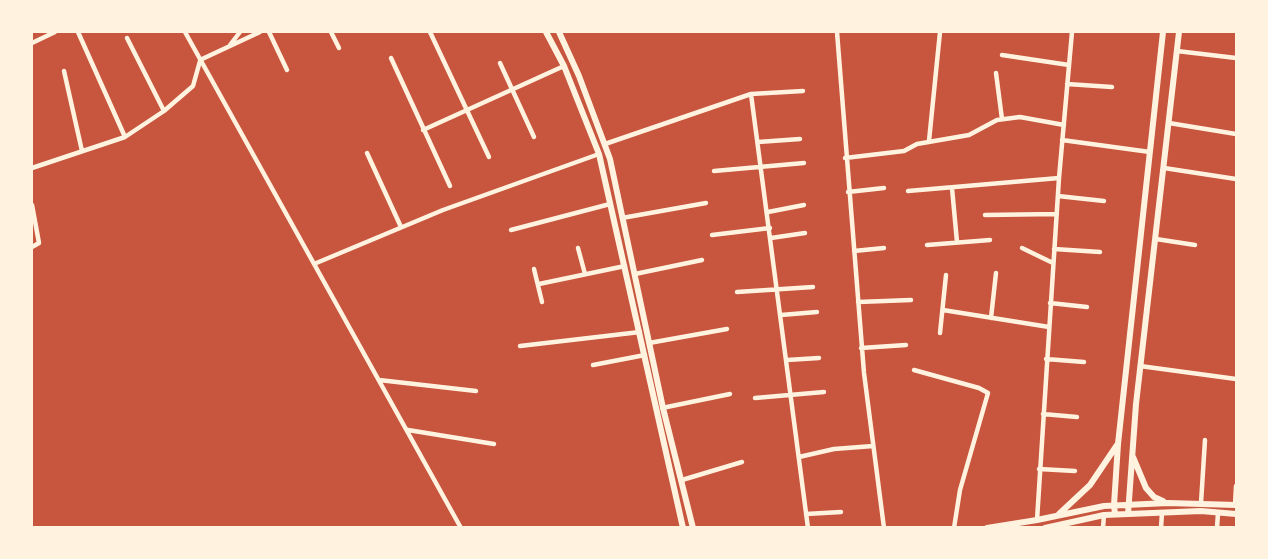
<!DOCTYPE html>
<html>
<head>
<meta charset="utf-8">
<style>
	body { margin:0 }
	#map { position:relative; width:1268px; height:559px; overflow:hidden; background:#c8553d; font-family:"Alegreya Sans",sans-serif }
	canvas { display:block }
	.frame { position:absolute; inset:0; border:33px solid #fff3e0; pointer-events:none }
</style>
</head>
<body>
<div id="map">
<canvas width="1268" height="559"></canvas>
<div class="frame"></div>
</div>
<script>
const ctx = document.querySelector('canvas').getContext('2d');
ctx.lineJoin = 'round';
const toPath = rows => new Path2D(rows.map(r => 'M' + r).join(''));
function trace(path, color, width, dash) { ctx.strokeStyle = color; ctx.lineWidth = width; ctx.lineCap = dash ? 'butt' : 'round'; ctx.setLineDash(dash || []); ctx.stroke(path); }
const minor = toPath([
	[78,32,125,137],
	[185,32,461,528],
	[269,32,287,70],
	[331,32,339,48],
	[430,32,489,157],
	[837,32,864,373,884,528],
	[127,38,164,111],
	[32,43,55,32],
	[230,45,240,32],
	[1177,51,1236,58],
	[1002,55,1069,65],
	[391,58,450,186],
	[200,60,260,32],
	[500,63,534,137],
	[64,71,82,151],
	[996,73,1002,119],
	[1067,84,1112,87],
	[751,94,808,528],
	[1169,123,1236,134],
	[423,130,564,66],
	[1062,140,1150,152],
	[929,141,940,32],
	[758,142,800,139],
	[605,144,751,94,803,91],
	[367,153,401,227],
	[845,158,904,151,917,144,969,135,997,120,1020,117,1064,125],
	[32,168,125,137,164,111,193,86,200,61],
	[1164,168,1236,179],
	[714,171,804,163],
	[952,188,957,242],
	[908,191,1059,178],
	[848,192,884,188],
	[1058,196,1104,201],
	[32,205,39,243,32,247],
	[768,212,804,205],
	[985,215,1057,214],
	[622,218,706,203],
	[511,230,610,204],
	[712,235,770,228],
	[771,238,805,233],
	[1156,239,1195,245],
	[927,245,990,240],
	[578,248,585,274],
	[1022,248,1053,263],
	[1054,249,1100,252],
	[854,251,884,248],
	[314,264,443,210,599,154],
	[534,269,542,302],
	[635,274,702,260],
	[539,284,625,266],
	[737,292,813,287],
	[858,302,911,300],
	[1050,303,1087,307],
	[943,310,1049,327],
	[781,315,817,312],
	[991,318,996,273],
	[940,333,946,275],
	[649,343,727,329],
	[520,346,640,332],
	[861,348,906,345],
	[1046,359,1084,362],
	[787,360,819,358],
	[593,365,645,355],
	[1140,366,1236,379],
	[914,370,979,388,988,393,960,490,954,528],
	[379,380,476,391],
	[755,398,824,392],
	[662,408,730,394],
	[1043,414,1077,417],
	[408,430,494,444],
	[799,457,834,449,873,446],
	[1039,469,1075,471],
	[682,480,742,462],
	[1201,503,1205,440],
	[1235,505,1236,486],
	[806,514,841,512],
	[1037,520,1059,178,1072,32],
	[1103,528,1104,515],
	[1161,528,1162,513],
	[1217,528,1218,513]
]);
const secondary = toPath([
	[546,32,564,66,599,154,683,528],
	[559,32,579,76,610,159,663,408,693,528],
	[1133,457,1146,488,1154,497,1163,501],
	[1059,514,1090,485,1117,445],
	[1115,514,1114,505,1118,444,1163,32],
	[1128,514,1136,404,1179,32],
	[987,528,1037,520,1104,506,1168,503,1236,505],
	[1045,528,1104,515,1201,511,1236,514]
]);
trace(minor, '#fff3e0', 4.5);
trace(secondary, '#fff3e0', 6);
</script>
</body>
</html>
